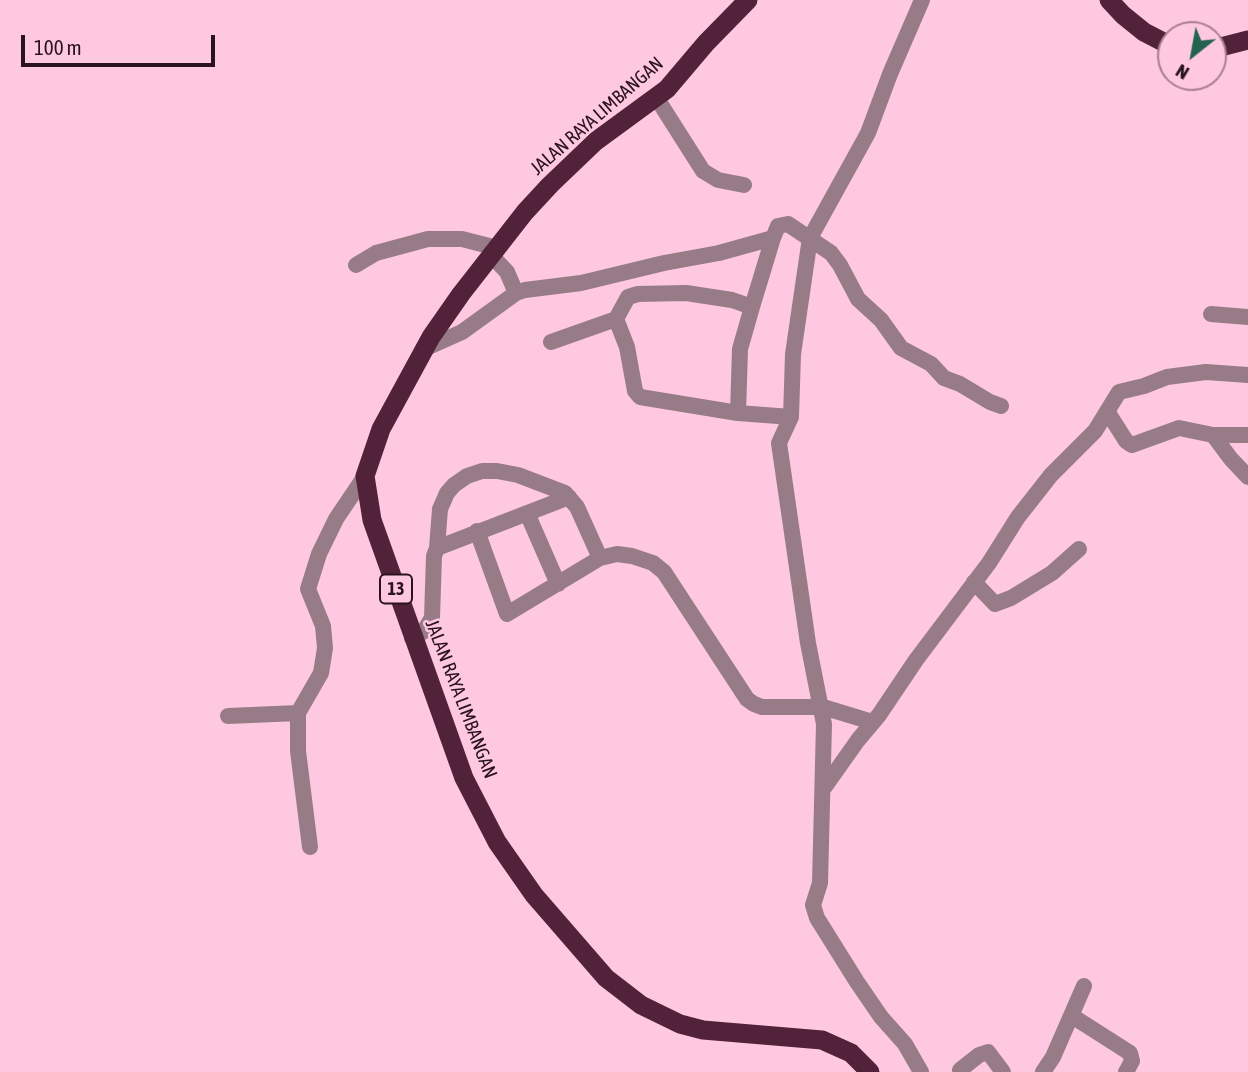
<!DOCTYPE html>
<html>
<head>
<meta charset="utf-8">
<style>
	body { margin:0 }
	#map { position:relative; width:1248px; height:1072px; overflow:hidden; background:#fec8e0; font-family:"Asap Condensed",sans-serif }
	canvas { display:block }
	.north { position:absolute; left:1157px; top:21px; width:70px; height:70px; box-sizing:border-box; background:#fec8e0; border:2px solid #a97f92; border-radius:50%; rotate:211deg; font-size:19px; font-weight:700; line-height:28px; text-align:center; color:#2a121e }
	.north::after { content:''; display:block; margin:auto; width:24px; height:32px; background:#236350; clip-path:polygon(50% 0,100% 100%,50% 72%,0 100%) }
	.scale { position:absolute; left:21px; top:35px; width:194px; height:32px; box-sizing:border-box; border:4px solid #2a121e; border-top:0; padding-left:9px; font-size:21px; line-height:24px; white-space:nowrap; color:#2a121e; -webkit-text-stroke:5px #fec8e0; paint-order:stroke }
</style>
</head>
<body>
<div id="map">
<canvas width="1248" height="1072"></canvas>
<div class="north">N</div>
<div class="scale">100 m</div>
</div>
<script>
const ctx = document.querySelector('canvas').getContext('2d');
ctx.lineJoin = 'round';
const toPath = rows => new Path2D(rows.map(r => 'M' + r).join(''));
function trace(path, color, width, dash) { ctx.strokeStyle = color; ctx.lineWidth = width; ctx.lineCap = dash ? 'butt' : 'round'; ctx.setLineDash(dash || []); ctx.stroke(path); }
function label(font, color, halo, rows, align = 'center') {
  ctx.font = font + ' "Asap Condensed",sans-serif'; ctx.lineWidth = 5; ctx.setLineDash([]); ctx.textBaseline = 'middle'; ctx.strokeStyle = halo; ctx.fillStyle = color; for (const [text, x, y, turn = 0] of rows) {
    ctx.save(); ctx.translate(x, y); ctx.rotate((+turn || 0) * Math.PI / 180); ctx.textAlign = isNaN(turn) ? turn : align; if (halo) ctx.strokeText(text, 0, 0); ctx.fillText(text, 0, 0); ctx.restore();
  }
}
const minor = toPath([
	[656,97,703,171,718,180,744,185],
	[773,238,778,226,788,224,831,253,840,265,858,299,881,320,901,348,931,364,944,378,960,384,990,402,1001,406],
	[491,255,507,272,516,293],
	[356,265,376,253,428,239,462,239,497,248],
	[1211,314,1248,317],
	[616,319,627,347,635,391,640,397,738,413,791,417],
	[424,349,462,332,516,293,525,290,581,283,664,263,719,253,773,238,752,307,732,300,686,293,638,294,628,297,616,319,551,342],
	[1107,411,1126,441,1132,445,1179,428,1213,435,1248,435],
	[738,413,740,349,752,307],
	[1213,435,1231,459,1248,477],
	[527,513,558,584],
	[477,531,507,614,600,558,617,554,632,556,653,563,664,572,747,699,754,704,762,707,823,707,872,722],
	[437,548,440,509,447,493,454,485,467,476,482,471,497,471,518,475,565,493,577,507,600,558],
	[974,582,995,604,1011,598,1052,573,1079,549],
	[412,638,424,631,432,618,434,556,437,548,569,497],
	[228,716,298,713],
	[824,788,858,740,879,715,916,660,989,563,1018,517,1051,475,1095,431,1119,392,1144,386,1167,377,1206,372,1248,375],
	[310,847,298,751,298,713,321,673,325,648,323,626,308,589,319,554,336,519,365,476],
	[1072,1016,1130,1053,1132,1061,1126,1072],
	[960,1070,979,1055,988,1052,1003,1072],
	[921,1072,905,1044,881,1017,857,982,817,918,813,905,820,883,824,724,808,643,779,443,791,417,793,354,810,238,868,133,890,74,922,0],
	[1043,1072,1053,1057,1084,986]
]);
const trunk = toPath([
	[748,0,706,43,667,89,596,141,550,185,525,212,461,294,431,337,381,429,365,476,372,520,464,778,497,842,534,895,606,978,641,1005,680,1024,703,1030,822,1040,851,1053,870,1072],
	[1109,0,1123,15,1144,32,1171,46],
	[1213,49,1248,40]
]);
const shields = [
	[396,589,32]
];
const shieldNames = [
	["13",396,589]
];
const streetNames = [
	["JALAN RAYA LIMBANGAN",597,116,-41],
	["JALAN RAYA LIMBANGAN",461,699,69]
];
trace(minor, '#977c88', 16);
trace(trunk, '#52223a', 19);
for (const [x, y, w] of shields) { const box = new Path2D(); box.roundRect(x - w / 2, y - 14.5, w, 29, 5); ctx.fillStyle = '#fec8e0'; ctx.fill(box); trace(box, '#2a121e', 2); }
label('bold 18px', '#2a121e', null, shieldNames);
label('19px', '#2a121e', '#fec8e0', streetNames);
</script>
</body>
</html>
